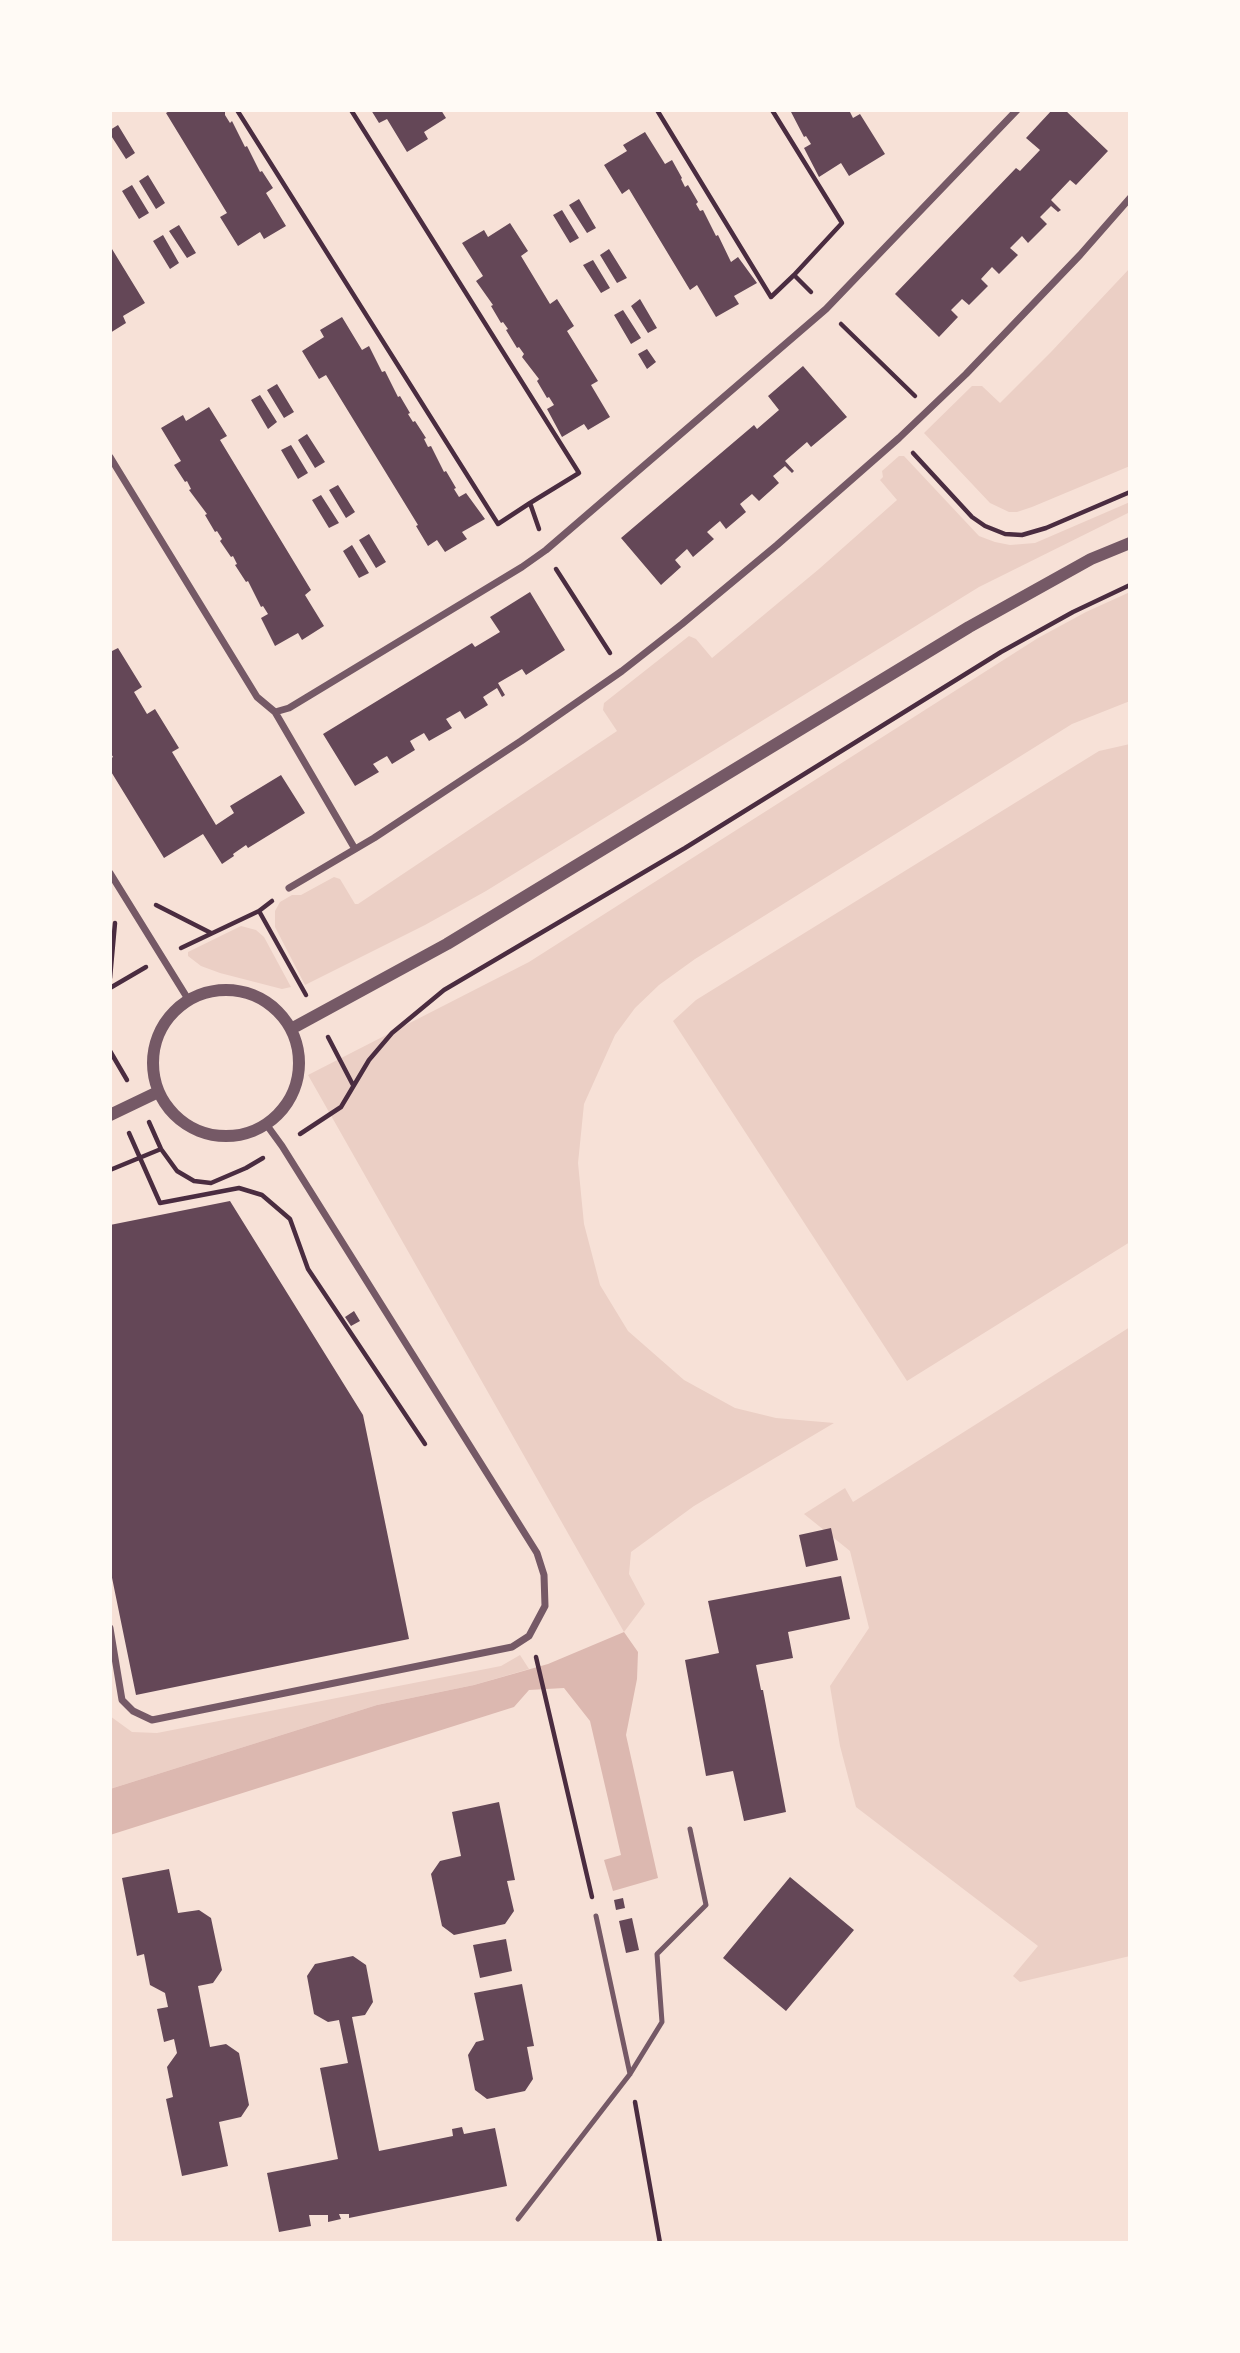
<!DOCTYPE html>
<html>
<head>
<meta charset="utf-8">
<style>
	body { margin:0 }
	#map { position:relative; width:1240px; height:2353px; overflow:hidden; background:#f7e1d7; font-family:"Zilla Slab",serif }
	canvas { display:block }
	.frame { position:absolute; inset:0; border:112px solid #fffaf5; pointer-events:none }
</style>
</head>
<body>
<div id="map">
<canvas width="1240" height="2353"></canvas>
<div class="frame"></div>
</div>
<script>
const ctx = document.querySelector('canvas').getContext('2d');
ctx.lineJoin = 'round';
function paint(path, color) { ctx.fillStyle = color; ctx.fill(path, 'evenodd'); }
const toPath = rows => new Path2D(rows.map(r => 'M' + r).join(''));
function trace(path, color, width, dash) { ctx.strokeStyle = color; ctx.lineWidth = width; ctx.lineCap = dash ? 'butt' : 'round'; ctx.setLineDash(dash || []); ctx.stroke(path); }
const green = toPath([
	[1130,268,1130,466,1032,507,1017,512,1009,512,990,503,924,433,972,386,982,386,1000,403,1051,352],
	[899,456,904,456,979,536,995,542,1010,545,1035,543,1130,502,1130,512,979,587,486,891,425,925,305,985,275,927,275,911,280,902,292,895,301,895,334,877,340,879,355,904,358,904,617,731,603,710,604,703,689,636,696,639,712,658,819,569,897,500,880,480,883,477,882,471],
	[1130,592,1130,701,1072,724,695,959,659,985,635,1008,615,1035,584,1104,578,1163,584,1224,600,1285,628,1331,684,1380,735,1408,776,1418,834,1423,694,1506,631,1552,629,1574,645,1604,624,1632,308,1075,529,962,1038,638,1086,612],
	[1130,744,1130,1242,907,1381,673,1021,696,1000,1099,751],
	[241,926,256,930,264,937,291,987,282,989,220,973,201,966,188,956,188,952],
	[1130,1327,1130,1956,1020,1982,1013,1976,1038,1946,856,1807,840,1746,830,1686,869,1628,850,1551,804,1514,845,1488,853,1502],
	[520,1655,529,1669,474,1685,377,1705,110,1789,110,1716,132,1732,157,1733,501,1666]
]);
const water = toPath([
	[624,1632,638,1652,637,1679,626,1735,658,1878,613,1891,604,1860,621,1855,590,1721,564,1688,529,1690,514,1707,110,1835,110,1789,377,1705,474,1685,548,1664]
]);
const building = toPath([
	[171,110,225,110,225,115,230,123,232,121,245,147,247,146,260,172,262,171,273,188,266,193,286,226,264,239,260,232,238,246,220,217,227,213,166,113],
	[371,110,441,110,446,118,424,132,428,139,407,152,387,119,379,123],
	[790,110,849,110,853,118,860,114,885,154,849,176,841,163,819,177,804,148,811,144,806,136,804,137],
	[1052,110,1065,110,1108,151,1076,185,1070,180,1051,200,1061,210,1058,212,1051,206,1040,217,1047,224,1028,243,1022,236,1010,248,1018,255,999,274,992,267,981,279,988,286,969,305,962,299,951,310,958,317,939,337,895,294,1016,168,1020,171,1040,150,1026,138],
	[118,125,135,153,126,159,110,134,110,130],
	[645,132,665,164,672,160,682,178,681,179,685,187,688,185,698,202,696,204,700,211,703,210,716,236,718,235,731,262,738,257,757,283,734,296,739,304,716,317,697,285,690,290,629,189,622,194,604,165,627,151,623,145],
	[148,175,165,203,156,209,139,181],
	[132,185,149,213,139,219,122,191],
	[579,199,596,228,587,233,569,205],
	[562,210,579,238,570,243,553,215],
	[510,223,528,251,521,256,550,304,557,299,574,326,567,331,598,381,591,385,610,417,588,430,584,424,562,437,547,409,554,405,549,397,547,398,537,381,539,379,522,357,524,354,519,347,517,348,506,330,508,329,503,322,501,323,491,306,493,305,476,281,483,276,462,243,484,230,488,237],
	[179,225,196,253,187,258,169,231],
	[163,235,179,263,170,269,153,241],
	[112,249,145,303,123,316,126,323,110,333],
	[609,249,627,278,617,283,600,255],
	[593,260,610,288,601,293,583,265],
	[640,299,657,328,648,333,631,306],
	[623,310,641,338,631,344,614,315],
	[342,317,362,350,369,346,382,372,385,371,398,397,400,396,410,413,408,414,413,422,415,421,426,438,424,439,428,447,431,446,444,472,446,471,456,488,454,489,459,497,466,493,485,519,462,532,467,539,445,552,437,540,428,546,416,526,418,525,326,375,319,379,302,351,324,337,320,330],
	[647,349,656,362,647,369,638,354],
	[803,366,847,417,811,447,807,442,785,461,794,471,792,473,785,466,773,476,779,483,759,501,752,494,740,504,746,512,726,529,720,521,707,532,714,539,693,557,687,549,675,560,681,567,661,585,621,538,754,425,757,429,779,410,768,396],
	[277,384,294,412,284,418,267,390],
	[260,395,277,422,268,429,251,400],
	[209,407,227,436,220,440,311,590,305,595,324,626,302,640,298,633,275,646,261,618,268,614,263,606,261,607,248,581,246,582,235,565,237,564,233,556,231,557,220,541,222,539,217,531,215,532,205,515,207,514,189,490,191,489,187,481,185,482,174,465,181,461,161,428,183,415,186,421],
	[307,434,325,462,315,468,298,440],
	[291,445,308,473,298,479,281,450],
	[338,485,355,512,346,518,329,490],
	[321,495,339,523,329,528,312,500],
	[369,534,386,562,376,568,359,540],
	[352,545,369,573,359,578,343,551],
	[530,592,565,650,526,675,522,669,498,683,505,695,502,697,497,688,483,697,488,705,465,719,460,711,446,719,452,728,429,741,424,733,410,741,415,750,392,764,387,756,373,764,379,772,355,786,323,734,472,643,475,647,500,632,490,617],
	[118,648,142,687,134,692,147,714,155,709,179,748,172,752,216,825,234,813,230,806,281,775,305,813,248,848,246,845,233,854,234,856,222,864,203,834,164,858,110,770,110,759,113,757,110,752,110,652],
	[230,1201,363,1415,409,1639,136,1695,110,1568,110,1225],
	[354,1311,360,1321,351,1326,345,1317],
	[831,1528,838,1560,806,1567,799,1535],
	[841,1576,850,1619,788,1632,793,1658,756,1665,761,1690,763,1690,786,1812,744,1821,733,1771,706,1776,685,1660,719,1653,708,1601],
	[499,1802,515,1880,507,1881,514,1911,505,1924,454,1935,442,1926,431,1874,440,1861,461,1856,452,1812],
	[169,1869,178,1913,199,1910,211,1918,222,1970,213,1983,198,1986,210,2047,226,2044,239,2053,249,2105,241,2117,219,2122,228,2166,182,2176,166,2099,173,2097,167,2067,177,2053,174,2039,164,2042,157,2009,168,2007,165,1993,150,1985,144,1954,137,1956,122,1878],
	[790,1877,854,1930,786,2011,723,1958],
	[623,1898,625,1908,616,1910,614,1900],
	[632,1918,639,1950,626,1953,619,1921],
	[506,1939,512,1971,480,1978,473,1945],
	[353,1956,366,1965,373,2002,365,2015,352,2017,379,2151,453,2136,452,2129,462,2127,464,2134,495,2128,507,2186,349,2218,349,2214,339,2214,341,2219,328,2222,328,2215,309,2215,311,2226,279,2232,267,2173,338,2159,320,2068,348,2063,339,2020,328,2022,314,2014,307,1976,315,1964],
	[522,1984,534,2046,527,2047,533,2079,525,2091,487,2099,475,2090,468,2055,476,2042,484,2040,474,1993]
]);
const path = toPath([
	[237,110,498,524,530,503],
	[351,110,579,473,530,503,539,529],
	[657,110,771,297,794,275],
	[772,110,842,223,794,275,811,292],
	[841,324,915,396],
	[913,453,972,517,985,526,1005,534,1022,535,1046,528,1130,492],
	[556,569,610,653],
	[156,905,211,933],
	[259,911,306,995],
	[181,948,259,911,272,901],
	[110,978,115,923],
	[110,988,146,967],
	[328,1037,353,1085],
	[110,1051,127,1080],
	[149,1122,161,1149,177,1171,194,1181,211,1183,246,1168,263,1158],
	[129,1133,160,1203,239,1188,262,1195,290,1219,308,1269,425,1444],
	[300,1134,341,1107,369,1060,392,1033,444,990,685,848,1001,652,1073,612,1130,585],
	[110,1170,161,1149],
	[536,1657,592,1897],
	[635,2102,660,2243]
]);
const service = toPath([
	[596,1916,630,2074],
	[518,2219,630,2074,662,2022,657,1954,706,1905,690,1829]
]);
const minor = toPath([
	[110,457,257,697,275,712,289,708,522,567,546,550,826,309,1017,110],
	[275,712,355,849],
	[110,873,188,999],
	[289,888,374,838,521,741,622,671,682,624,777,545,899,438,966,374,1080,255,1130,198],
	[110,1628,122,1700,133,1711,152,1720,512,1647,529,1636,545,1606,544,1575,537,1553,282,1146,266,1124]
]);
const tertiary = toPath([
	'153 1063a73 73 0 1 1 146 0a73 73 0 1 1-146 0Z',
	[291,1029,447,944,969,627,1091,559,1130,543],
	[110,1115,158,1092]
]);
paint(green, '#ebcfc5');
paint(water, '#dcb8b0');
paint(building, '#644757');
trace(path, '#4a2c40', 4.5);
trace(service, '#755966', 5);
trace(minor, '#755966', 7);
trace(tertiary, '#755966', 12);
</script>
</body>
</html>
